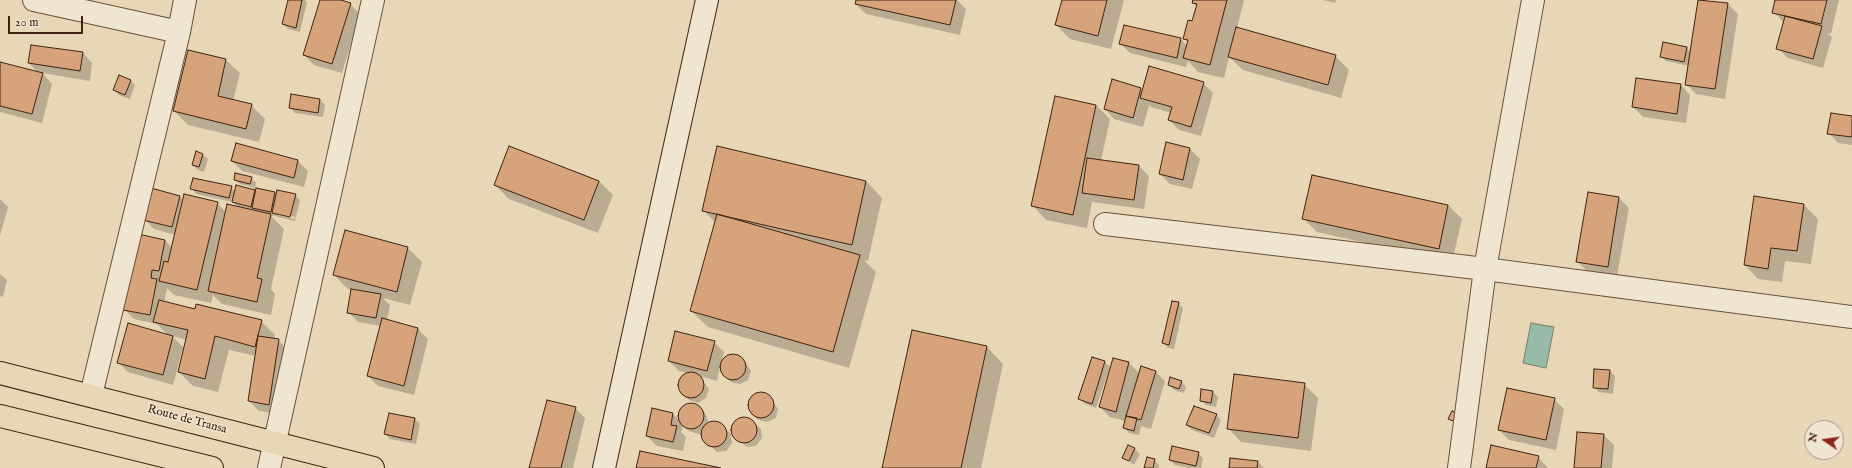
<!DOCTYPE html>
<html>
<head>
<meta charset="utf-8">
<style>
	body { margin:0 }
	#map { position:relative; width:1852px; height:468px; overflow:hidden; background:#e8d7b7; font-family:"IM FELL English",serif }
	canvas { display:block }
	.north { position:absolute; left:1804px; top:420px; width:40px; height:40px; box-sizing:border-box; background:#f0e5d0; border:1px solid #a99783; border-radius:50%; rotate:283deg; font-size:11px; font-weight:700; line-height:16px; text-align:center; color:#3e2310 }
	.north::after { content:''; display:block; margin:auto; width:14px; height:18px; background:#8f2418; clip-path:polygon(50% 0,100% 100%,50% 72%,0 100%) }
	.scale { position:absolute; left:8px; top:16px; width:75px; height:18px; box-sizing:border-box; border:2px solid #3e2310; border-top:0; padding-left:5px; font-size:12px; line-height:14px; white-space:nowrap; color:#3e2310; -webkit-text-stroke:3px #f0e5d0; paint-order:stroke }
</style>
</head>
<body>
<div id="map">
<canvas width="1852" height="468"></canvas>
<div class="north">N</div>
<div class="scale">20 m</div>
</div>
<script>
const ctx = document.querySelector('canvas').getContext('2d');
ctx.lineJoin = 'round';
function paint(path, color) { ctx.fillStyle = color; ctx.fill(path, 'evenodd'); }
const toPath = rows => new Path2D(rows.map(r => 'M' + r).join(''));
function trace(path, color, width, dash) { ctx.strokeStyle = color; ctx.lineWidth = width; ctx.lineCap = dash ? 'butt' : 'round'; ctx.setLineDash(dash || []); ctx.stroke(path); }
function label(font, color, halo, rows, align = 'center') {
  ctx.font = font + ' "IM FELL English",serif'; ctx.lineWidth = 3; ctx.setLineDash([]); ctx.textBaseline = 'middle'; ctx.strokeStyle = halo; ctx.fillStyle = color; for (const [text, x, y, turn = 0] of rows) {
    ctx.save(); ctx.translate(x, y); ctx.rotate((+turn || 0) * Math.PI / 180); ctx.textAlign = isNaN(turn) ? turn : align; if (halo) ctx.strokeText(text, 0, 0); ctx.fillText(text, 0, 0); ctx.restore();
  }
}
const water = toPath([
	[1531,323,1554,327,1546,368,1523,363,1531,323]
]);
const shadow = toPath([
	[289,0,305,0,307,2,300,32,288,29,283,24],
	[321,0,338,0,350,4,360,14,342,73,314,65,304,55],
	[857,0,957,0,966,9,960,35,866,14,856,4],
	[1063,0,1124,0,1111,49,1070,39,1056,25],
	[1194,0,1244,0,1237,28,1335,56,1349,70,1341,98,1243,70,1229,57,1224,78,1198,72,1188,61,1186,67,1130,53,1120,43,1181,39,1187,46,1188,43,1184,38,1193,23,1197,7,1193,3],
	[1323,0,1336,0,1335,3],
	[1699,0,1728,4,1738,14,1725,99,1696,94,1686,84,1689,66,1666,61,1661,56,1687,48,1691,53],
	[1777,0,1839,0,1831,34,1827,33,1832,37,1823,68,1788,58,1778,48,1783,22,1774,12],
	[189,51,226,60,240,73,233,101,251,105,265,119,259,142,188,125,174,111],
	[83,53,92,63,90,81,42,73,52,84,42,123,0,112,0,63,38,73,29,63],
	[130,80,135,85,130,99,119,95,114,90],
	[1203,83,1213,93,1201,136,1179,130,1169,120,1171,113,1151,107,1149,105,1143,127,1114,119,1105,109,1140,89,1143,91],
	[1681,85,1690,95,1686,123,1643,117,1633,107],
	[1056,97,1096,105,1110,119,1101,161,1139,166,1149,176,1144,209,1092,202,1087,228,1046,220,1033,206],
	[320,100,325,105,323,117,295,113,290,108],
	[1852,117,1852,145,1838,143,1829,133],
	[1167,143,1190,149,1200,159,1192,189,1170,184,1160,174],
	[236,144,298,161,308,171,304,187,242,171,232,161],
	[510,147,599,181,613,195,598,233,509,199,495,185],
	[203,155,208,159,204,172,198,170,193,165],
	[1312,176,1448,205,1462,219,1452,262,1317,232,1303,218],
	[251,178,256,183,255,188,240,184,235,180],
	[866,181,882,198,868,261,864,260,876,272,849,368,708,327,691,311,716,223,703,210],
	[231,187,235,192,254,191,256,193,295,195,300,200,295,221,270,215,284,229,271,289,275,294,271,315,222,304,213,295,211,303,174,295,167,288,164,302,195,310,261,321,275,335,274,339,278,340,288,350,279,414,259,411,249,401,256,356,229,350,218,392,193,386,179,372,187,340,172,336,183,347,173,385,128,372,118,362,169,336,157,324,134,319,124,309,165,240,172,248,175,235,154,229,144,219,180,197,183,200,217,203,226,212,239,208,233,202,196,194,192,189],
	[277,213,295,217,295,219,277,215],
	[1619,198,1629,208,1617,276,1587,271,1577,261],
	[1754,198,1804,205,1818,219,1811,264,1785,261,1782,282,1758,279,1745,265],
	[0,199,8,207,0,236],
	[346,231,408,248,422,262,410,305,383,298,390,305,387,321,418,329,428,339,414,395,378,386,368,376,381,326,358,322,348,312,352,290,348,289,334,275],
	[0,274,7,280,3,297,0,296],
	[1178,303,1183,308,1174,349,1168,348,1163,343],
	[714,342,724,352,722,360,732,354,741,357,746,363,751,371,748,380,740,384,731,382,726,377,720,366,717,381,699,376,709,389,706,398,698,403,689,400,679,387,681,377,688,373,679,371,669,361],
	[987,347,1003,364,981,468,883,468],
	[1114,359,1129,363,1140,374,1155,371,1165,381,1151,429,1141,426,1139,435,1129,433,1124,428,1126,421,1110,417,1100,407],
	[1105,362,1110,367,1096,408,1085,404,1080,399],
	[1595,370,1610,371,1615,376,1613,394,1599,392,1594,387],
	[1181,382,1186,387,1184,393,1174,390,1169,385],
	[1304,384,1318,398,1311,451,1241,442,1228,428],
	[1202,390,1213,392,1218,397,1216,407,1206,405,1201,400],
	[759,392,768,395,778,409,776,418,767,422,758,420,749,406,751,397],
	[1554,399,1564,409,1556,450,1509,440,1499,430],
	[689,404,698,406,704,411,708,420,707,424,718,423,731,434,732,443,726,451,717,452,704,440,703,431,698,434,689,431,683,425,681,432,686,437,683,451,657,446,647,436,673,414,678,419,681,408],
	[575,408,585,418,573,468,530,468],
	[389,414,415,419,420,424,416,444,390,439,385,434],
	[1216,415,1221,420,1214,438,1192,430,1187,425],
	[748,418,761,429,762,438,756,446,747,447,734,436,733,426,738,419],
	[1604,435,1614,445,1612,468,1575,468],
	[1129,447,1135,449,1140,454,1134,465,1124,457],
	[1198,453,1203,458,1201,468,1190,468,1175,465,1170,460],
	[1538,457,1548,468,1487,468],
	[1154,460,1159,465,1159,468,1145,468],
	[1258,462,1264,468,1230,468]
]);
const building = toPath([
	[288,0,302,0,296,28,282,24,288,0],
	[320,0,341,0,351,3,332,64,303,55,320,0],
	[856,0,956,0,950,25,855,4,856,0],
	[1062,0,1107,0,1098,36,1055,25,1062,0],
	[1193,0,1227,0,1210,65,1183,58,1188,40,1183,39,1188,20,1192,21,1197,4,1192,3,1193,0],
	[1698,0,1728,3,1715,89,1685,85,1698,0],
	[1775,0,1827,0,1821,24,1772,13,1775,0],
	[1785,16,1822,26,1813,59,1776,49,1785,16],
	[1124,25,1181,38,1177,58,1119,44,1124,25],
	[1236,27,1336,55,1328,85,1228,57,1236,27],
	[1663,42,1687,47,1684,62,1660,57,1663,42],
	[31,45,83,52,80,71,28,63,31,45],
	[188,50,226,59,218,96,252,104,246,129,173,111,188,50],
	[0,62,43,73,32,114,0,106,0,62],
	[1149,66,1204,82,1191,127,1168,120,1172,107,1140,98,1149,66],
	[119,75,131,80,125,95,113,90,119,75],
	[1636,78,1681,84,1677,114,1632,107,1636,78],
	[1112,79,1141,88,1133,118,1104,109,1112,79],
	[291,94,320,99,318,113,289,108,291,94],
	[1055,96,1096,105,1073,215,1031,206,1055,96],
	[1831,113,1852,116,1852,137,1827,134,1831,113],
	[1166,142,1190,148,1183,180,1159,174,1166,142],
	[236,143,298,160,294,178,231,161,236,143],
	[509,146,599,181,584,220,494,185,509,146],
	[717,146,866,181,852,245,702,211,717,146],
	[196,151,203,154,199,167,192,165,196,151],
	[1087,158,1139,165,1134,200,1082,193,1087,158],
	[235,173,252,177,250,184,234,180,235,173],
	[1312,175,1448,205,1439,249,1302,219,1312,175],
	[193,178,232,186,229,198,190,189,193,178],
	[236,185,255,190,251,207,232,202,236,185],
	[151,188,180,196,172,227,143,220,151,188],
	[256,188,275,192,271,212,252,208,256,188],
	[277,190,296,194,290,217,272,213,277,190],
	[1588,192,1619,197,1608,267,1576,262,1588,192],
	[184,194,218,202,197,290,159,281,164,261,168,262,184,194],
	[1754,196,1804,204,1797,251,1771,248,1768,269,1744,265,1754,196],
	[227,204,271,214,257,278,262,279,257,302,208,291,227,204],
	[717,214,860,255,833,352,690,311,717,214],
	[345,230,408,247,397,292,333,275,345,230],
	[138,234,165,240,159,271,152,270,151,278,157,279,150,315,123,310,138,234],
	[351,289,381,294,376,318,347,313,351,289],
	[159,300,195,309,196,304,262,320,255,347,215,336,205,379,178,372,188,330,153,322,159,300],
	[1172,301,1179,302,1169,345,1162,343,1172,301],
	[382,318,418,328,404,386,367,376,382,318],
	[128,323,173,336,163,375,117,363,128,323],
	[912,330,987,346,961,468,882,468,912,330],
	[675,331,715,341,707,371,668,361,675,331],
	[258,336,279,339,269,405,248,401,258,336],
	'720 367a13 13 0 1 1 26 0a13 13 0 1 1-26 0Z',
	[1092,357,1105,361,1092,404,1078,399,1092,357],
	[1113,358,1129,362,1116,412,1099,407,1113,358],
	[1141,366,1156,371,1141,420,1126,416,1141,366],
	[1594,369,1610,370,1608,389,1593,388,1594,369],
	'678 385a13 13 0 1 1 26 0a13 13 0 1 1-26 0Z',
	[1234,374,1305,383,1298,438,1227,429,1234,374],
	[1170,377,1182,381,1179,389,1168,385,1170,377],
	[1507,388,1555,398,1546,440,1498,430,1507,388],
	[1201,389,1213,391,1211,403,1200,401,1201,389],
	'748 405a13 13 0 1 1 26 0a13 13 0 1 1-26 0Z',
	[547,400,576,407,561,468,529,468,547,400],
	'678 416a13 13 0 1 1 26 0a13 13 0 1 1-26 0Z',
	[1194,406,1217,414,1209,433,1186,425,1194,406],
	[652,408,673,413,671,425,677,426,673,442,646,436,652,408],
	[1452,411,1459,414,1456,422,1448,419,1452,411],
	[389,413,415,418,411,440,384,434,389,413],
	[1126,416,1137,418,1134,431,1123,428,1126,416],
	'731 430a13 13 0 1 1 26 0a13 13 0 1 1-26 0Z',
	'701 434a13 13 0 1 1 26 0a13 13 0 1 1-26 0Z',
	[1577,432,1604,434,1601,468,1574,468,1577,432],
	[1128,445,1135,448,1129,461,1122,458,1128,445],
	[1491,445,1539,456,1536,468,1486,468,1491,445],
	[1172,446,1199,452,1196,466,1169,460,1172,446],
	[640,451,721,468,636,468,640,451],
	[1147,457,1155,459,1153,468,1144,468,1147,457],
	[1230,458,1258,461,1257,468,1229,468,1230,458]
]);
const street = toPath([
	[34,0,179,32],
	[1105,224,1485,269,1852,317],
	[91,395,179,32,185,0],
	[269,468,373,0],
	[1459,468,1485,269,1533,0]
]);
const secondary = toPath([
	[604,468,707,0]
]);
const primary = toPath([
	[0,373,373,468],
	[0,416,212,468]
]);
const streetNames = [
	["Route de Transa",187,420,15]
];
paint(water, '#98baa9');
trace(water, '#747e6c', 1);
paint(shadow, '#0003');
paint(building, '#d7a37b');
trace(building, '#3e2310', 1);
trace(street, '#68503a', 24);
trace(secondary, '#3e2310', 24);
trace(primary, '#3e2310', 24);
trace(street, '#f0e5d0', 22);
trace(secondary, '#f0e5d0', 22);
trace(primary, '#e8d7b7', 22);
label('12px', '#3e2310', '#f0e5d0', streetNames);
</script>
</body>
</html>
